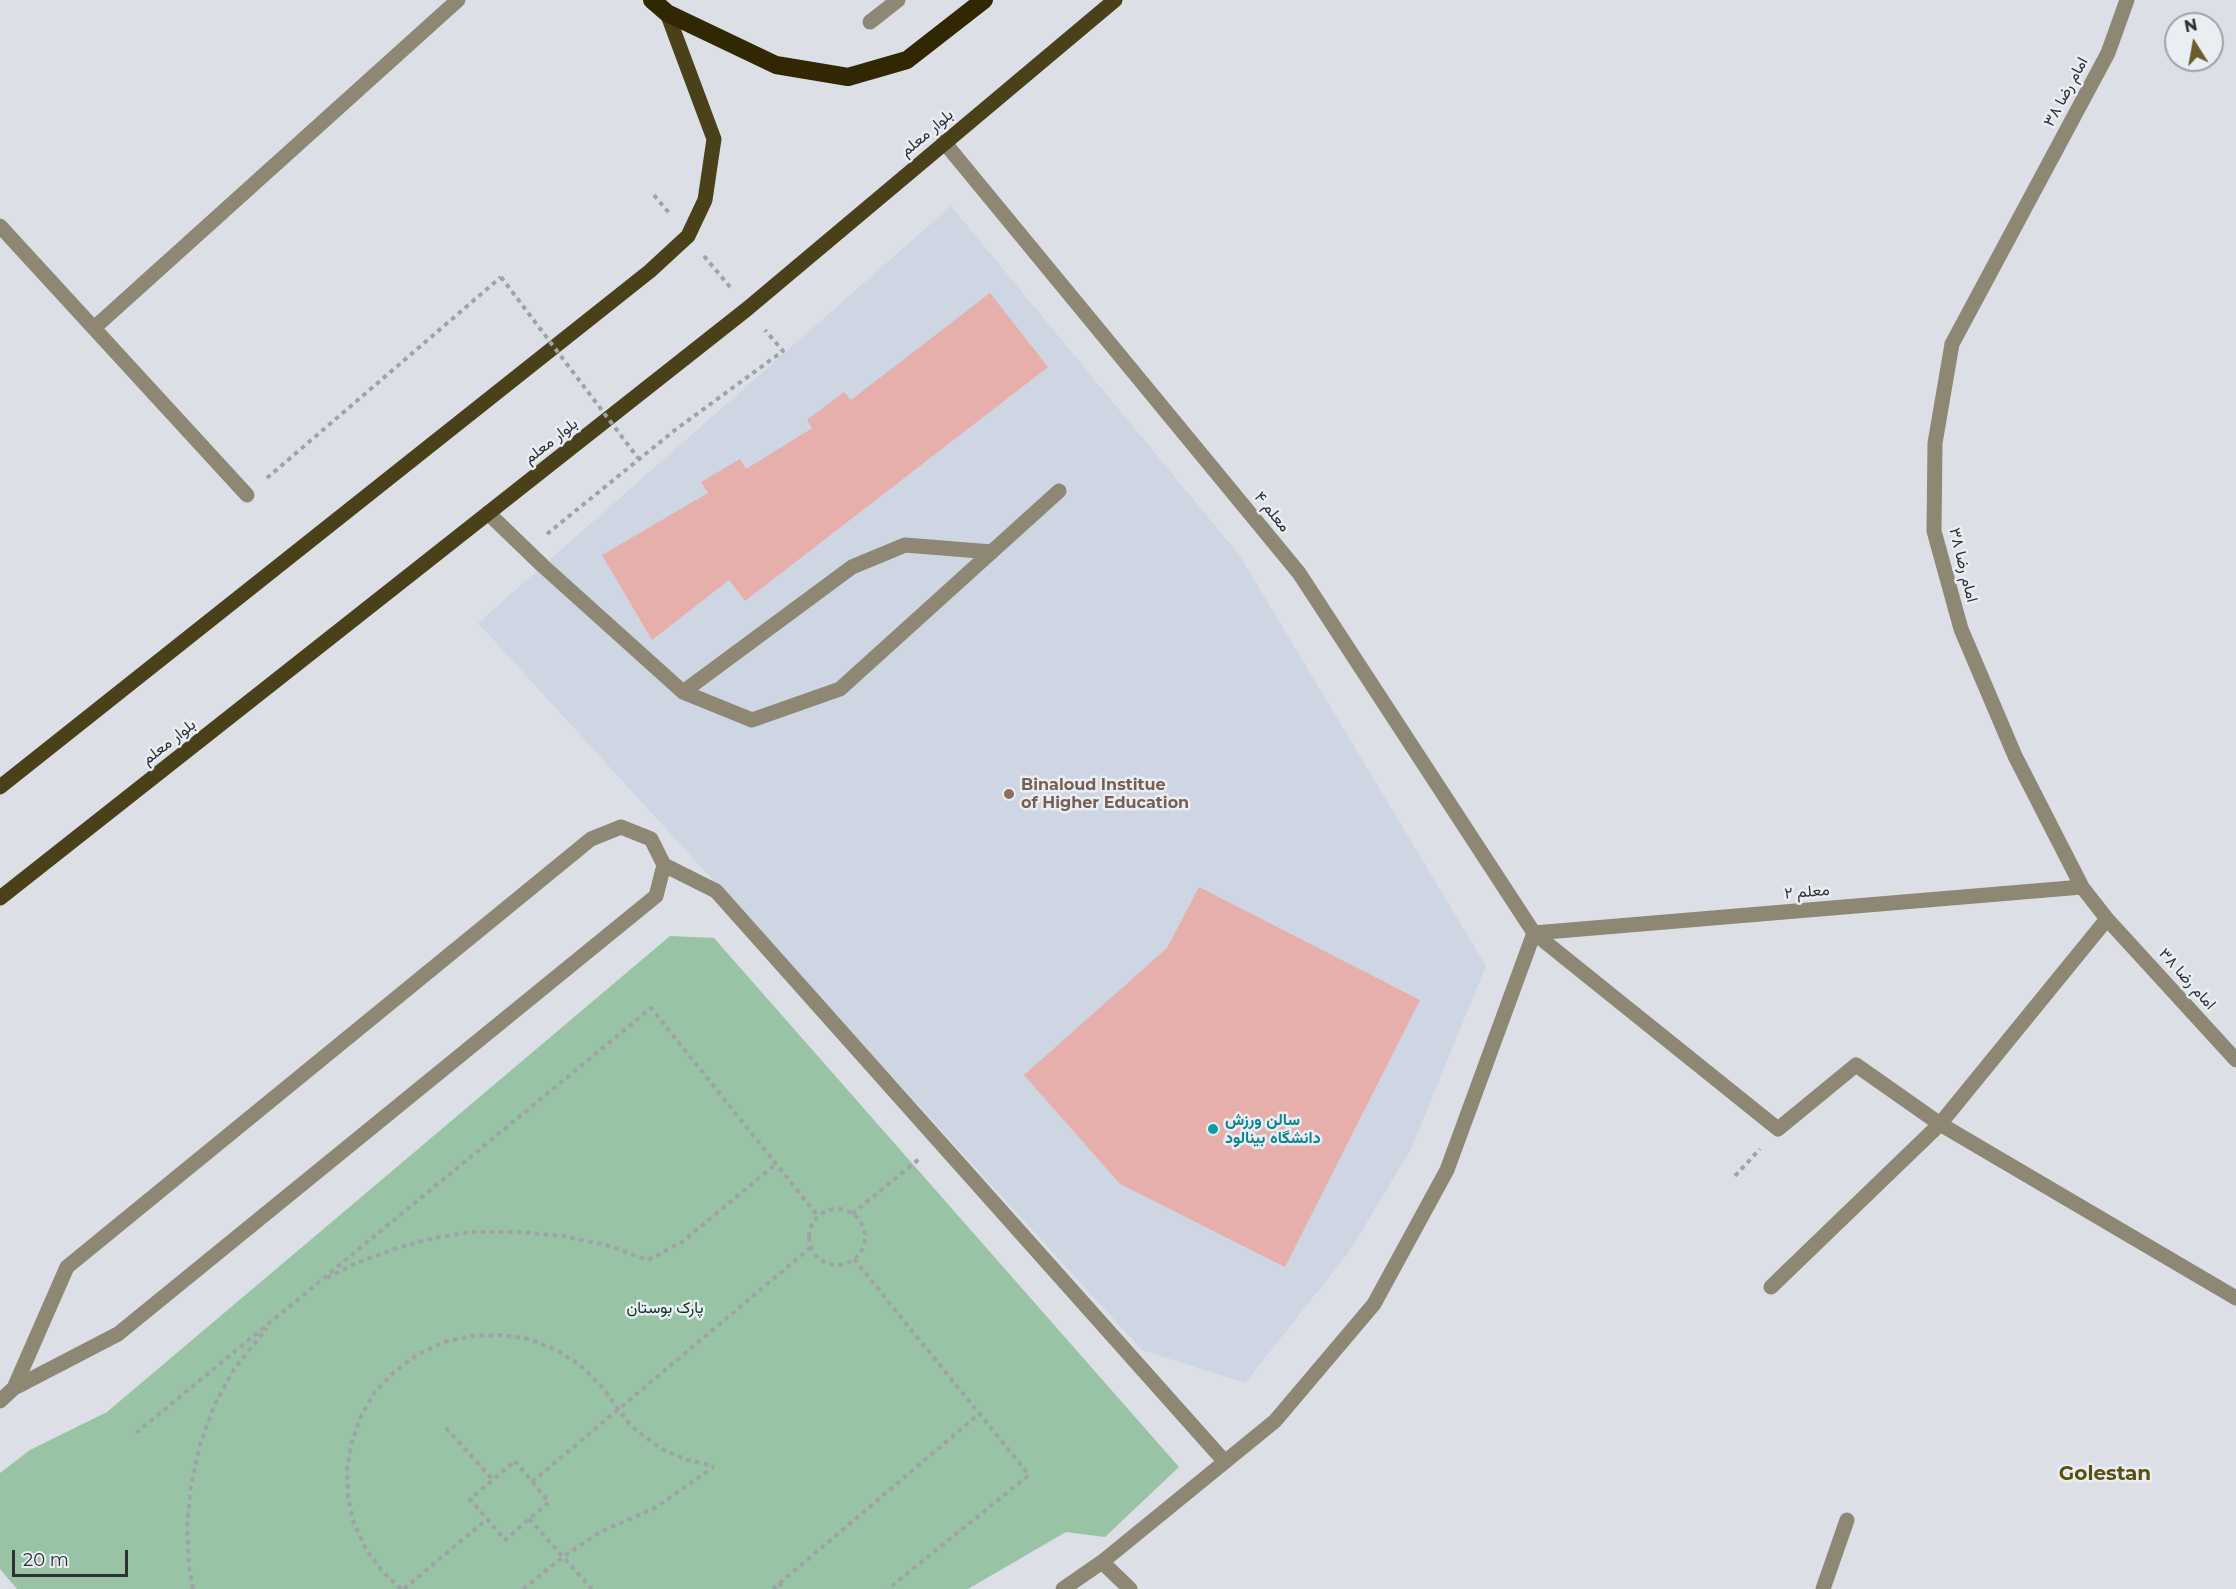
<!DOCTYPE html>
<html>
<head>
<meta charset="utf-8">
<style>
	body { margin:0 }
	#map { position:relative; width:2236px; height:1589px; overflow:hidden; background:#dce0e6; font-family:Montserrat,sans-serif }
	canvas { display:block }
	.north { position:absolute; left:2164px; top:12px; width:60px; height:60px; box-sizing:border-box; background:#e9eef3; border:2px solid #9fa2a6; border-radius:50%; rotate:349deg; font-size:16px; font-weight:700; line-height:24px; text-align:center; color:#2f3033 }
	.north::after { content:''; display:block; margin:auto; width:21px; height:27px; background:#695d2a; clip-path:polygon(50% 0,100% 100%,50% 72%,0 100%) }
	.scale { position:absolute; left:12px; top:1550px; width:116px; height:27px; box-sizing:border-box; border:3px solid #2f3033; border-top:0; padding-left:8px; font-size:18px; line-height:21px; white-space:nowrap; color:#2f3033; -webkit-text-stroke:4px #e9eef3; paint-order:stroke }
</style>
</head>
<body>
<div id="map">
<canvas width="2236" height="1589"></canvas>
<div class="north">N</div>
<div class="scale">20 m</div>
</div>
<script>
const ctx = document.querySelector('canvas').getContext('2d');
ctx.lineJoin = 'round';
function paint(path, color) { ctx.fillStyle = color; ctx.fill(path, 'evenodd'); }
const toPath = rows => new Path2D(rows.map(r => 'M' + r).join(''));
function trace(path, color, width, dash) { ctx.strokeStyle = color; ctx.lineWidth = width; ctx.lineCap = dash ? 'butt' : 'round'; ctx.setLineDash(dash || []); ctx.stroke(path); }
function label(font, color, halo, rows, align = 'center') {
  ctx.font = font + ' Montserrat,Vazirmatn,sans-serif'; ctx.lineWidth = 5; ctx.setLineDash([]); ctx.textBaseline = 'middle'; ctx.strokeStyle = halo; ctx.fillStyle = color; for (const [text, x, y, turn = 0] of rows) {
    ctx.save(); ctx.translate(x, y); ctx.rotate((+turn || 0) * Math.PI / 180); ctx.textAlign = isNaN(turn) ? turn : align; if (halo) ctx.strokeText(text, 0, 0); ctx.fillText(text, 0, 0); ctx.restore();
  }
}
const built = toPath([
	[951,206,1240,556,1486,966,1411,1149,1349,1252,1245,1383,1142,1350,478,623]
]);
const green = toPath([
	[670,936,714,938,1179,1467,1105,1537,1066,1532,968,1589,17,1589,0,1569,0,1473,30,1450,107,1412]
]);
const building = toPath([
	[990,293,1048,367,745,601,729,580,652,640,602,555,708,493,701,482,740,459,746,469,806,432,812,428,807,420,844,392,851,400],
	[1199,887,1420,1000,1285,1267,1120,1184,1024,1075,1167,948]
]);
const path = toPath([
	[654,195,669,213],
	[704,256,730,287],
	[267,478,501,277],
	[547,534,675,430,783,351,765,330],
	[1735,1176,1760,1149],
	'809 1237a28 28 0 1 1 56 0a28 28 0 1 1-56 0Z',
	[852,1214,919,1159],
	[854,1259,1029,1475,888,1589],
	[327,1278,356,1263,394,1249,433,1238,473,1232,518,1232,563,1236,606,1245,648,1260,682,1242,777,1163],
	[446,1428,493,1480],
	[136,1433,651,1008,818,1216],
	[515,1461,549,1502,505,1540,470,1499,515,1461],
	[532,1482,810,1248],
	[529,1519,592,1589],
	[779,1583,784,1589],
	[193,1589,189,1566,187,1526,191,1485,200,1445,214,1406,234,1369,267,1328],
	[401,1589,382,1571,366,1549,354,1524,348,1497,347,1469,352,1442,361,1416,375,1392,394,1372,417,1355,444,1342,472,1336,501,1335,529,1339,556,1350,580,1365,601,1386,630,1425,645,1437,662,1449,687,1460,714,1466],
	[404,1589,487,1519],
	[523,1589,563,1557,600,1532,655,1508,713,1467],
	[773,1589,980,1413]
]);
const minor = toPath([
	[2127,0,2108,53,1952,344,1935,443,1934,531,1961,629,2015,756,2082,887,2107,919,2236,1060],
	[870,22,898,0],
	[944,142,1299,573,1534,933,1778,1129,1856,1065,1940,1124,2236,1298],
	[0,226,247,495],
	[94,328,458,0],
	[488,513,543,566,683,692,752,720,840,689,1059,491],
	[683,692,852,567,905,545,992,552],
	[621,827,651,839,664,865,656,896,118,1334,14,1388,67,1267,591,839,621,827],
	[664,865,716,891,1225,1462],
	[1534,933,2082,887],
	[1771,1287,1940,1124,2107,919],
	[0,1401,14,1388],
	[1102,1562,1130,1589],
	[1063,1589,1102,1562,1275,1421,1374,1304,1447,1170,1534,933],
	[1823,1589,1847,1520]
]);
const major = toPath([
	[0,787,650,271,688,236,705,200,714,139,667,13],
	[0,898,747,309,1115,0]
]);
const highway = toPath([
	[652,0,667,13,776,65,848,77,907,60,984,0]
]);
const pathBridge = toPath([
	[501,277,638,458]
]);
const markers = [
	[1009,794,6,"#8d6e63"],
	[1213,1129,6,"#0f9aa8"]
];
const streetNames = [
	["امام رضا ۳۸",2066,92,-62],
	["بلوار معلم",927,133,-40],
	["بلوار معلم",551,441,-38],
	["معلم ۴",1272,512,51],
	["امام رضا ۳۸",1963,565,76],
	["بلوار معلم",169,742,-38],
	["معلم ۲",1807,892,-5],
	["امام رضا ۳۸",2187,979,48]
];
const educationNames = [
	["Binaloud Institue",1021,785],
	["of Higher Education",1021,803]
];
const cultureNames = [
	["سالن ورزش",1225,1120],
	["دانشگاه بینالود",1225,1138]
];
const parkNames = [
	["پارک بوستان",665,1308]
];
const quarterNames = [
	["Golestan",2105,1474]
];
paint(built, '#cdd6e2');
paint(green, '#98c3a4');
paint(building, '#e7afab');
trace(path, '#9fa2a7', 4, [4.5, 4.5]);
trace(minor, '#8d8773', 15);
trace(major, '#4a401a', 15);
trace(highway, '#312703', 18);
trace(pathBridge, '#9fa2a7', 4, [4.5, 4.5]);
for (const [x, y, r, color] of markers) { const dot = new Path2D(); dot.arc(x, y, r, 0, 2 * Math.PI); ctx.fillStyle = color; ctx.fill(dot); trace(dot, '#e9eef3', 2); }
label('16px', '#2f3033', '#e9eef3', streetNames);
label('bold 16px', '#785e54', '#e9eef3', educationNames, 'left');
label('bold 16px', '#0d838f', '#e9eef3', cultureNames, 'left');
label('16px', '#0d311b', '#e9eef3', parkNames);
label('bold 20px', '#5b4f10', '#e9eef3', quarterNames);
</script>
</body>
</html>
